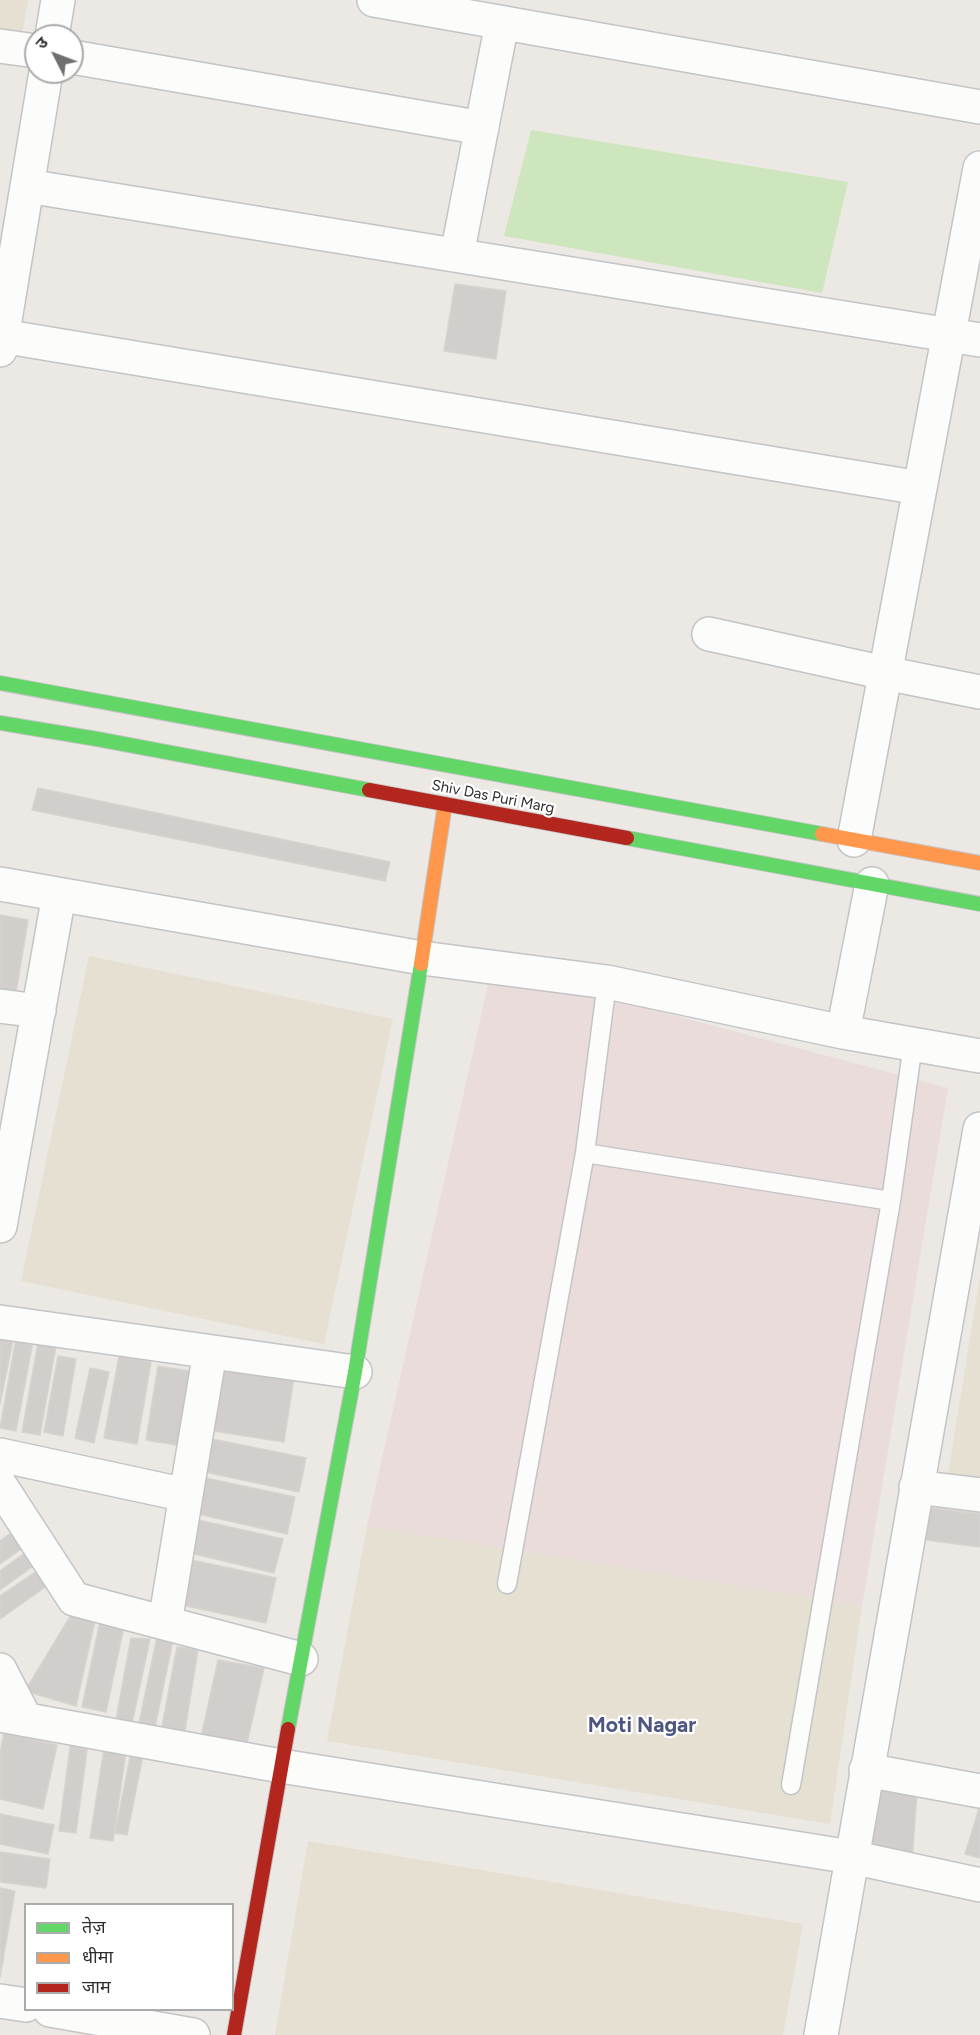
<!DOCTYPE html>
<html>
<head>
<meta charset="utf-8">
<style>
	body { margin:0 }
	#map { position:relative; width:980px; height:2035px; overflow:hidden; background:#ece8e4; font-family:Figtree,"Noto Sans Devanagari",sans-serif }
	canvas { display:block }
	.legend { position:absolute; left:24px; top:1903px; width:210px; height:108px; box-sizing:border-box; background:#fff; border:2px solid #ababab; margin:0; padding:8px 10px; list-style:none; font-size:18px; color:#2e2e2e }
	.legend li { display:flex; align-items:center; gap:12px; height:30px }
	.legend b { width:30px; border:2px solid #ababab }
	.north { position:absolute; left:24px; top:24px; width:60px; height:60px; box-sizing:border-box; background:#fff; border:2px solid #ababab; border-radius:50%; rotate:312deg; font-size:16px; font-weight:700; line-height:24px; text-align:center; color:#2e2e2e }
	.north::after { content:''; display:block; margin:auto; width:21px; height:27px; background:#706f6e; clip-path:polygon(50% 0,100% 100%,50% 72%,0 100%) }
</style>
</head>
<body>
<div id="map">
<canvas width="980" height="2035"></canvas>
<ul class="legend">
<li><b style="height:8px;background:#63d668"></b>तेज़</li>
<li><b style="height:8px;background:#ff974d"></b>धीमा</li>
<li><b style="height:8px;background:#b3261e"></b>जाम</li>
</ul>
<div class="north">उ</div>
</div>
<script>
const ctx = document.querySelector('canvas').getContext('2d');
ctx.lineJoin = 'round';
function paint(path, color) { ctx.fillStyle = color; ctx.fill(path, 'evenodd'); }
const toPath = rows => new Path2D(rows.map(r => 'M' + r).join(''));
function trace(path, color, width, dash) { ctx.strokeStyle = color; ctx.lineWidth = width; ctx.lineCap = dash ? 'butt' : 'round'; ctx.setLineDash(dash || []); ctx.stroke(path); }
function label(font, color, halo, rows, align = 'center') {
  ctx.font = font + ' Figtree,sans-serif'; ctx.lineWidth = 4.5; ctx.setLineDash([]); ctx.textBaseline = 'middle'; ctx.strokeStyle = halo; ctx.fillStyle = color; for (const [text, x, y, turn = 0] of rows) {
    ctx.save(); ctx.translate(x, y); ctx.rotate((+turn || 0) * Math.PI / 180); ctx.textAlign = isNaN(turn) ? turn : align; if (halo) ctx.strokeText(text, 0, 0); ctx.fillText(text, 0, 0); ctx.restore();
  }
}
const education = toPath([
	[0,0,28,0,19,51,0,47],
	[89,956,393,1019,324,1344,21,1281],
	[980,1277,980,1485,947,1480],
	[367,1526,862,1606,830,1824,327,1741],
	[308,1841,803,1924,783,2035,275,2035]
]);
const medical = toPath([
	[492,967,948,1088,862,1606,367,1526]
]);
const green = toPath([
	[531,130,848,182,822,293,504,236]
]);
const building = toPath([
	[455,284,506,291,496,359,444,351,455,284],
	[38,788,390,862,385,881,32,810,38,788],
	[0,915,28,920,15,999,0,997,0,915],
	[0,1328,15,1330,0,1404,0,1328],
	[17,1333,34,1336,16,1431,0,1428,17,1333],
	[38,1343,56,1346,40,1435,22,1432,38,1343],
	[58,1356,76,1359,63,1436,44,1432,58,1356],
	[119,1356,151,1362,137,1444,104,1438,119,1356],
	[217,1365,294,1377,284,1442,207,1430,217,1365],
	[158,1366,201,1373,188,1447,146,1440,158,1366],
	[90,1368,109,1372,94,1443,75,1438,90,1368],
	[207,1438,306,1458,299,1492,200,1471,207,1438],
	[201,1477,295,1497,287,1534,193,1513,201,1477],
	[924,1507,980,1514,980,1547,919,1539,924,1507],
	[194,1519,283,1539,274,1573,186,1552,194,1519],
	[15,1530,28,1544,0,1564,0,1541,15,1530],
	[29,1550,39,1562,0,1590,0,1571,29,1550],
	[187,1559,276,1578,266,1623,177,1604,187,1559],
	[40,1569,51,1583,0,1619,0,1596,40,1569],
	[102,1612,126,1617,106,1712,82,1707,102,1612],
	[71,1615,96,1616,76,1706,25,1691,71,1615],
	[157,1637,173,1640,154,1732,138,1728,157,1637],
	[131,1638,150,1639,131,1728,115,1725,131,1638],
	[177,1647,198,1650,184,1736,161,1732,177,1647],
	[218,1660,264,1668,245,1752,200,1742,218,1660],
	[4,1733,57,1745,43,1809,0,1799,0,1753,4,1733],
	[71,1740,88,1743,76,1833,59,1831,71,1740],
	[104,1749,126,1752,113,1841,90,1838,104,1749],
	[131,1752,143,1755,127,1835,115,1833,131,1752],
	[880,1787,917,1793,912,1859,867,1852,880,1787],
	[980,1806,980,1858,965,1854,980,1806],
	[0,1814,54,1825,48,1854,0,1844,0,1814],
	[0,1852,50,1859,46,1888,0,1882,0,1852],
	[0,1888,15,1891,0,1977,0,1888]
]);
const lane = toPath([
	[585,1153,891,1201],
	[507,1584,585,1153,607,982],
	[791,1785,891,1201,913,1044]
]);
const street = toPath([
	[374,0,980,107],
	[52,36,58,0],
	[0,46,36,51],
	[72,57,482,128],
	[27,186,980,340],
	[457,255,502,23],
	[2,336,920,488],
	[0,350,46,72],
	[709,634,885,673,980,692],
	[854,840,980,168],
	[0,884,422,958,607,982,843,1032,980,1056],
	[0,1006,39,1011],
	[843,1032,872,884],
	[0,1226,59,895],
	[0,1322,355,1372],
	[0,1455,186,1495,165,1623],
	[0,1485,74,1599,301,1659],
	[916,1487,980,1495],
	[186,1495,210,1352],
	[0,1670,26,1720],
	[0,1715,281,1766,851,1857,980,1885],
	[866,1770,980,1791],
	[0,2001,26,2005],
	[50,2010,193,2035],
	[821,2035,980,1129]
]);
const fast = toPath([
	[0,683,822,834],
	[0,723,97,739,369,790],
	[627,838,980,904],
	[288,1729,355,1372,421,964]
]);
const slow = toPath([
	[822,834,980,863],
	[421,964,445,804]
]);
const jam = toPath([
	[369,790,627,838],
	[234,2035,288,1729]
]);
const streetNames = [
	["Shiv Das Puri Marg",493,797,11]
];
const districtNames = [
	["Moti Nagar",642,1726]
];
paint(education, '#e6e0d3');
paint(medical, '#e9dcdb');
paint(green, '#cee6be');
paint(building, '#d1cecb');
trace(building, '#d7d4d0', 1.5);
trace(lane, '#c5c4c5', 21);
trace(street, '#c5c4c5', 36);
trace(fast, '#c5c4c5', 16);
trace(slow, '#c5c4c5', 16);
trace(jam, '#c5c4c5', 16);
trace(lane, '#fcfcfb', 18);
trace(street, '#fcfcfb', 33);
trace(fast, '#63d668', 14);
trace(slow, '#ff974d', 14);
trace(jam, '#b3261e', 14);
label('15px', '#2e2e2e', '#fff', streetNames);
label('bold 21px', '#4d5680', '#fff', districtNames);
</script>
</body>
</html>
